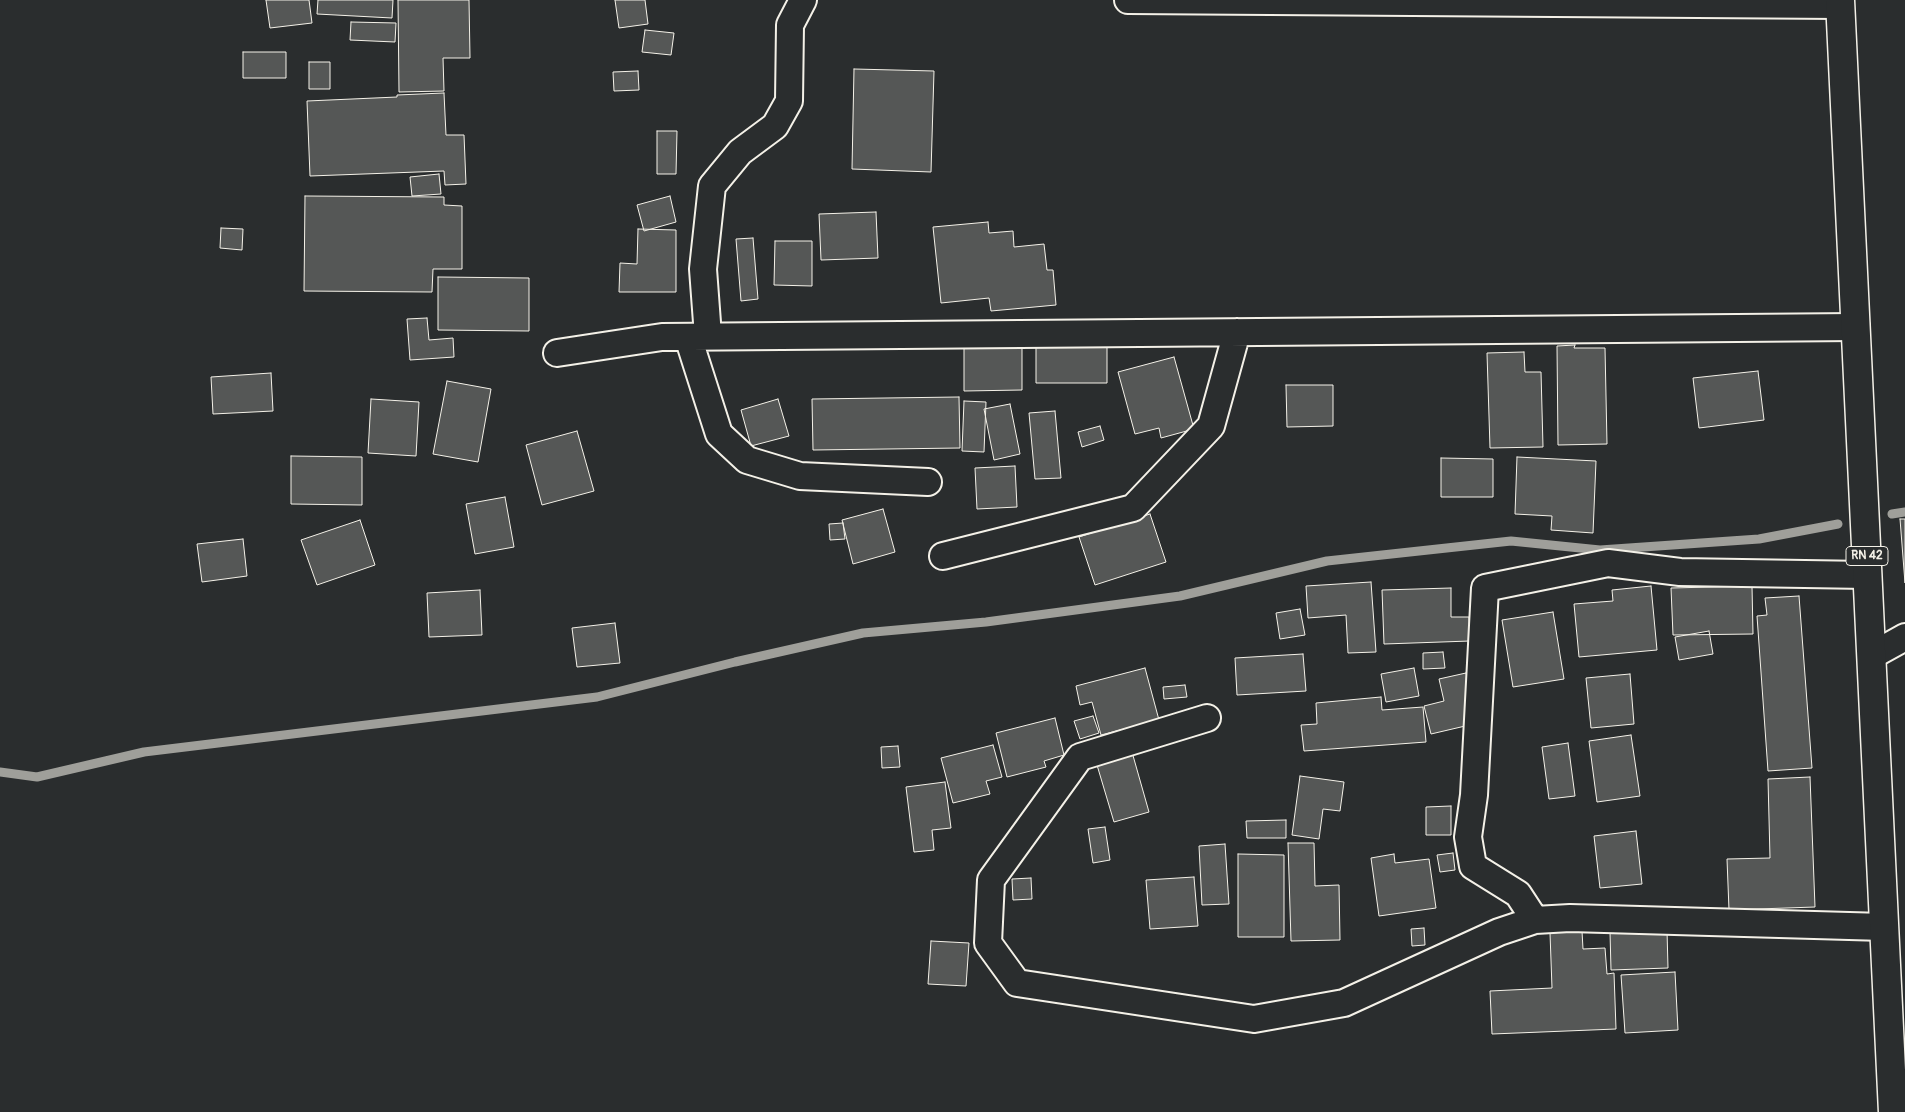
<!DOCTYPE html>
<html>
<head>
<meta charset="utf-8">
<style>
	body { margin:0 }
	canvas { display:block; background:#2a2d2e }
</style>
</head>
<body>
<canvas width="1905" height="1112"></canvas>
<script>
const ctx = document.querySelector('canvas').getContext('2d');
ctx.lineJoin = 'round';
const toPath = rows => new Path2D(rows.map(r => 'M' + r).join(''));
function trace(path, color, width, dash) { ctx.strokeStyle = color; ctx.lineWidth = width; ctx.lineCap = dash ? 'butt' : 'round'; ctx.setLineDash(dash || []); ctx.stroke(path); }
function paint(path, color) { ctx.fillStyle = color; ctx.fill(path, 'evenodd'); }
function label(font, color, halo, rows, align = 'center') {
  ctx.font = font + ' Pangolin,sans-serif'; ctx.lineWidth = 5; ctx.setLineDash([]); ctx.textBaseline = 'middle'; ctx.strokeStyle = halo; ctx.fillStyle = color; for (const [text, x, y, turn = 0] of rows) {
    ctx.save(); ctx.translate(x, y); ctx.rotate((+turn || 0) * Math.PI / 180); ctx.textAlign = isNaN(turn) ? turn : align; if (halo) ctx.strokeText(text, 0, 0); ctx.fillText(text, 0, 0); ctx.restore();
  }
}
const stream = toPath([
	[1892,514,1905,512],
	[0,772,37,777,144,752,597,697,735,662,863,633,986,622,1180,596,1327,561,1511,541,1600,550,1759,539,1838,524]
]);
const building = toPath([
	[266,0,309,0,312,23,270,28,266,0],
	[318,0,393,0,392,18,317,14,318,0],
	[398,0,469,0,470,58,443,58,444,91,399,92,398,0],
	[615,0,645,0,648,24,619,28,615,0],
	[351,22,396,23,395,42,350,40,351,22],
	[645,30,674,33,671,55,642,52,645,30],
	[243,52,286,52,286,78,243,78,243,52],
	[309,62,330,62,330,89,309,89,309,62],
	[854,69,934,71,931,172,852,169,854,69],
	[638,71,639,90,614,91,613,72,638,71],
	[444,93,446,135,464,135,466,184,445,185,444,171,310,176,307,101,397,97,397,95,444,93],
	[657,131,677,131,676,174,657,174,657,131],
	[439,174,441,194,412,196,410,177,439,174],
	[305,196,444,197,444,205,462,206,462,269,433,269,432,292,304,291,305,196],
	[670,196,676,222,644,231,637,205,670,196],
	[876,212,878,258,821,260,819,214,876,212],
	[988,222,989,233,1013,231,1014,247,1044,244,1047,270,1053,270,1056,305,991,311,989,298,941,303,933,227,988,222],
	[221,228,243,229,242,250,220,248,221,228],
	[638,229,676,230,676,292,619,292,620,263,637,264,638,229],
	[753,238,758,299,741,301,736,239,753,238],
	[775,241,812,241,812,286,774,285,775,241],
	[438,277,529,278,529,331,438,330,438,277],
	[427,318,429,340,453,338,454,357,410,360,407,319,427,318],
	[964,338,1022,338,1022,390,964,391,964,338],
	[1036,341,1107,341,1107,383,1036,383,1036,341],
	[1575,345,1574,348,1605,348,1607,444,1558,445,1557,346,1575,345],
	[1524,352,1525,372,1541,372,1543,447,1490,448,1487,353,1524,352],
	[1174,357,1194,429,1161,438,1159,428,1135,434,1118,372,1174,357],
	[1758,371,1764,420,1699,428,1693,378,1758,371],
	[271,373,273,411,213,414,211,377,271,373],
	[447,381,491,389,478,462,433,454,447,381],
	[1286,385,1333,385,1333,426,1287,427,1286,385],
	[959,397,960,448,813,450,812,399,959,397],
	[371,399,419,402,416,456,368,453,371,399],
	[778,399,789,436,751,446,741,410,778,399],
	[964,401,986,402,984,452,962,451,964,401],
	[1010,404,1020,454,994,460,984,409,1010,404],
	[1055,411,1061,478,1035,479,1029,413,1055,411],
	[1100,426,1104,440,1082,447,1078,432,1100,426],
	[577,431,594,491,542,505,526,445,577,431],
	[291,456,362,457,362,505,291,504,291,456],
	[1517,457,1596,461,1593,533,1551,530,1552,516,1515,514,1517,457],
	[1441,458,1493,459,1493,497,1441,497,1441,458],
	[1015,466,1017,507,977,509,975,468,1015,466],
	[505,497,514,547,475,554,466,504,505,497],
	[883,509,895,552,853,564,842,520,883,509],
	[1150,514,1166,562,1095,585,1079,537,1150,514],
	[1900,519,1905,519,1905,583,1900,519],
	[360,520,375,565,317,585,301,540,360,520],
	[843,523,845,539,830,540,829,524,843,523],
	[243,539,247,576,202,582,197,544,243,539],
	[1371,582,1376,652,1348,653,1346,615,1308,618,1306,586,1371,582],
	[1651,586,1657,650,1579,657,1574,604,1613,601,1612,590,1651,586],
	[1752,586,1753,634,1673,635,1671,588,1752,586],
	[1451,588,1451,617,1469,617,1470,641,1384,644,1382,590,1451,588],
	[480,590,482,635,429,637,427,593,480,590],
	[1799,596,1812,768,1768,771,1757,616,1767,615,1765,598,1799,596],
	[1300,609,1305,635,1280,639,1276,613,1300,609],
	[1553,612,1564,679,1513,687,1502,620,1553,612],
	[615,623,620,663,577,667,572,628,615,623],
	[1709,631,1713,654,1679,660,1675,637,1709,631],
	[1443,652,1445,668,1423,669,1423,653,1443,652],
	[1303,654,1306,691,1237,695,1235,658,1303,654],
	[1145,668,1159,720,1101,735,1092,702,1080,705,1076,686,1145,668],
	[1414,668,1419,696,1386,702,1381,674,1414,668],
	[1466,673,1478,723,1431,734,1424,706,1444,701,1439,679,1466,673],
	[1630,674,1634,724,1591,728,1586,678,1630,674],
	[1185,685,1187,697,1164,699,1163,687,1185,685],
	[1381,697,1382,710,1423,707,1426,742,1304,751,1301,725,1317,724,1316,703,1381,697],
	[1093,716,1099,733,1080,739,1074,721,1093,716],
	[1055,718,1064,755,1044,761,1046,767,1007,777,996,733,1055,718],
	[1631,735,1640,796,1597,802,1589,741,1631,735],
	[1568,743,1575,796,1549,799,1542,747,1568,743],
	[993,745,1002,777,986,781,990,794,953,803,941,758,993,745],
	[1130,745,1149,812,1114,822,1094,755,1130,745],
	[898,746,900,767,882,768,881,747,898,746],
	[1300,776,1344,782,1340,811,1323,809,1319,839,1292,835,1300,776],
	[1810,777,1815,907,1729,910,1727,859,1770,858,1768,779,1810,777],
	[945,782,951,828,932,830,934,850,914,852,906,787,945,782],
	[1451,806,1451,835,1426,835,1426,807,1451,806],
	[1286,820,1286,838,1247,838,1246,821,1286,820],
	[1105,827,1110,860,1093,863,1088,829,1105,827],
	[1636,831,1642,884,1600,888,1594,836,1636,831],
	[1288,843,1314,843,1315,886,1339,885,1340,940,1291,941,1288,843],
	[1225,844,1229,904,1202,905,1199,846,1225,844],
	[1453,853,1455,870,1440,872,1437,855,1453,853],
	[1238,854,1284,855,1284,937,1238,937,1238,854],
	[1394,854,1395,863,1429,859,1436,908,1379,916,1371,858,1394,854],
	[1194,877,1198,926,1150,929,1146,880,1194,877],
	[1031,878,1032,899,1013,900,1012,879,1031,878],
	[1424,928,1425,945,1412,946,1411,929,1424,928],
	[1667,930,1668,968,1611,970,1610,932,1667,930],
	[1582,931,1583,949,1605,948,1607,974,1614,973,1616,1029,1492,1034,1490,991,1552,988,1550,933,1582,931],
	[931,941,969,943,966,986,928,984,931,941],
	[1675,972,1678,1030,1625,1033,1621,975,1675,972]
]);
const street = toPath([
	[1128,0,1840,5],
	[708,336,703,269,712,186,740,152,775,126,789,101,790,25,803,0],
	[688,337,719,434,747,460,800,476,928,482],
	[557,353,662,337,1856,327],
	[943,556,1133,508,1211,426,1237,332],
	[1871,656,1905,637],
	[1207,718,1080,757,991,880,988,943,1017,983,1254,1019,1344,1003,1499,932,1535,920,1570,918,1884,927],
	[1535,920,1518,894,1473,866,1468,837,1474,795,1485,588,1608,563,1680,572,1867,575]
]);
const primary = toPath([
	[1840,0,1893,1112]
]);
const shields = [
	[1867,556,42]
];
const shieldNames = [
	["RN 42",1867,556]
];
trace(stream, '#9f9f9a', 9);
paint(building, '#555756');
trace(building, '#f4f1e8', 1);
trace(street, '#f4f1e8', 30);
trace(primary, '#f4f1e8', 31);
trace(street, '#2a2d2e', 26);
trace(primary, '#2a2d2e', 28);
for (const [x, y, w] of shields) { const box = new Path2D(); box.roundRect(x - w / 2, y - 9.5, w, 19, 4); ctx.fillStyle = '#2a2d2e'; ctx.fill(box); trace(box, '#f4f1e8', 1); }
label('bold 12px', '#f4f1e8', null, shieldNames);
</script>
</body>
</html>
